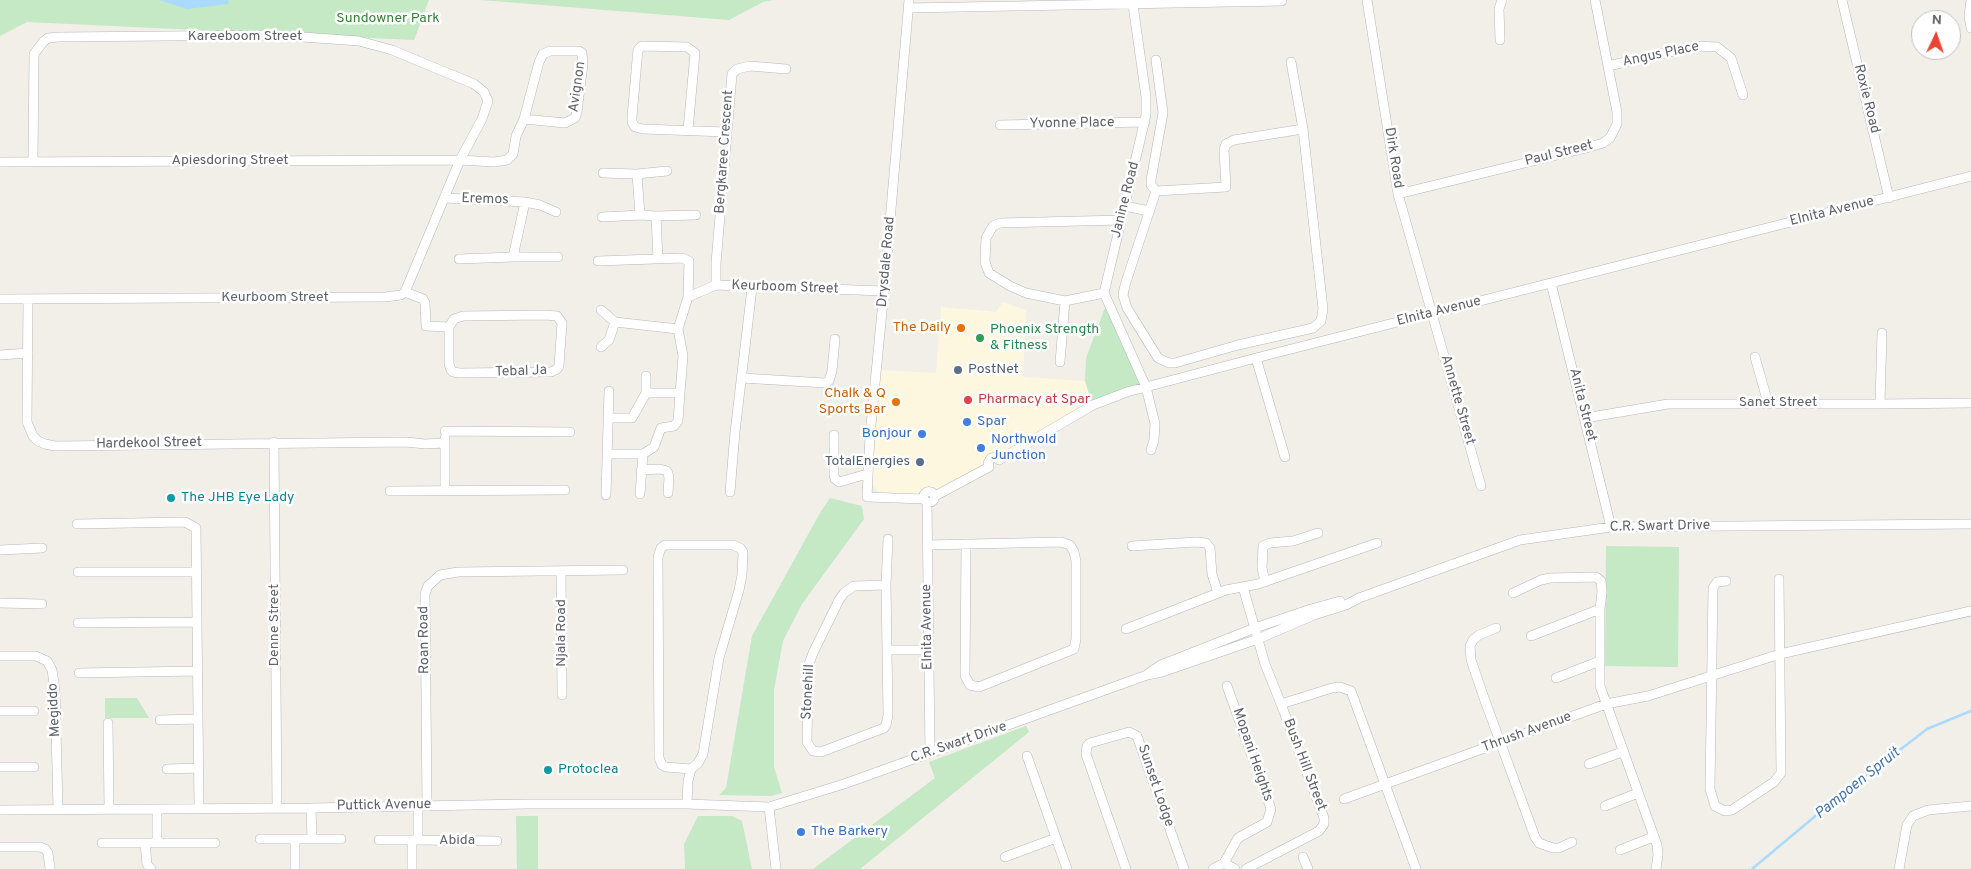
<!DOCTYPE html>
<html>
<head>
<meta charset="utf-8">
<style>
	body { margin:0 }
	#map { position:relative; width:1971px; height:869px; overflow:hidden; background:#f1efe8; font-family:Overpass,sans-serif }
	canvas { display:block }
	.north { position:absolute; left:1911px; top:10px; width:50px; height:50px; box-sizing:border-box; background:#fff; border:1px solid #bfc1c3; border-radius:50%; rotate:3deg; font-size:14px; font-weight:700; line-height:20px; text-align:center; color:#5f6368 }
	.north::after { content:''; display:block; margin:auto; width:18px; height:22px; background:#ea4335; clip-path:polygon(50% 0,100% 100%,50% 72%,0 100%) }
</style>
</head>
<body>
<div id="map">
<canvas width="1971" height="869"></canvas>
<div class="north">N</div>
</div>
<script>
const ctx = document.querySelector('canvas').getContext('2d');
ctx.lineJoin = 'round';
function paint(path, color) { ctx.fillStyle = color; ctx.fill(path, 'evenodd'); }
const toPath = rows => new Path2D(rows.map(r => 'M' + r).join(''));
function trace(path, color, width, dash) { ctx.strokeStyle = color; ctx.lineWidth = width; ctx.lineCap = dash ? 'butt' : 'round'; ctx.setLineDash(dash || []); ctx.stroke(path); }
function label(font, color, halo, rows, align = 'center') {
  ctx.font = font + ' Overpass,sans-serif'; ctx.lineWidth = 5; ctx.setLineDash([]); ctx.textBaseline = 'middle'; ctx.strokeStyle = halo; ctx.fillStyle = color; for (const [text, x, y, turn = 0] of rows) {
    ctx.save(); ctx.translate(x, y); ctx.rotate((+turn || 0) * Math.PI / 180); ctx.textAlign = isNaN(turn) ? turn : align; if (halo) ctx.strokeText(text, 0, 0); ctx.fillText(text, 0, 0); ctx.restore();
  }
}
const commercial = toPath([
	[1003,302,1026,310,1023,377,1085,381,1092,403,925,503,885,502,872,484,880,370,936,373,941,307,996,312]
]);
const green = toPath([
	[0,0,429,0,414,40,27,22,0,36],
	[481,0,773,0,763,2,729,20],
	[1106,305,1143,385,1092,403,1085,381,1086,358],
	[830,498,862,506,864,519,802,604,783,641,774,690,774,767,782,793,772,796,719,795,726,788,752,636,820,513],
	[1606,546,1679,547,1678,667,1605,666],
	[105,698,137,698,149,718,105,718],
	[1026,726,1029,732,860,869,813,869,935,778,929,762],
	[516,816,538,816,538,869,517,869],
	[698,816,732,816,742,821,752,869,685,869,684,844]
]);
const water = toPath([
	[159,0,228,0,229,4,187,9]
]);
const stream = toPath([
	[1752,869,1831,803,1927,729,1971,711]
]);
const minor = toPath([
	[909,0,884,291,870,435,867,497,924,499],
	[1367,0,1398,194,1481,486],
	[1842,0,1889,198],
	[1971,0,1969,16,1971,28],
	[1133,5,1146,97,1146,115,1104,293,1146,387,1155,424,1154,440,1151,450],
	[908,8,1282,1],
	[1500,40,1499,9,1502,0],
	[1291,62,1303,129],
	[1608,66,1696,46,1717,47,1731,58,1743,95],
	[1000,125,1145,122],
	[1303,129,1323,309,1321,321,1313,328,1238,345,1175,363,1169,363,1158,358,1127,308,1123,295,1125,285,1156,191,1226,187,1224,150,1226,144,1234,140,1303,129],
	[688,130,695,53,687,47,642,46,638,50,637,60,632,117,632,122,635,127,643,129,727,132],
	[0,162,460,160,494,162,507,160,513,154,516,136,524,119,539,62,543,54,550,51,579,51,582,53,583,64,577,112,575,118,565,123,524,119],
	[603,173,637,174,640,215,656,216,658,259],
	[637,174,667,171],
	[1156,191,1151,185,1151,180,1163,113,1156,60],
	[1398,194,1590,147,1603,143,1610,138,1617,124,1617,112,1595,0],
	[445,198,525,202,540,205,556,212],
	[1125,206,1149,211],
	[656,216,696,215],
	[602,217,640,215],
	[513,257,558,257],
	[459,259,513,257,525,202],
	[598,261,682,258,689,261,688,297,678,329,683,356,680,393,646,393,632,418,608,418],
	[1551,283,1611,527],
	[716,285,716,263,732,74,737,69,750,66,786,69],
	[405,292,423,299,425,303,426,326,449,327],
	[1104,293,1065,301,1026,293,1010,286,989,273,985,262,986,238,993,226,1000,223,1121,220],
	[688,297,716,285,884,291],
	[0,299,385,297,401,295,405,292,460,160,482,119,488,101,484,92,474,84,392,50,359,41,274,35,59,37,48,38,43,42,34,54,33,162],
	[28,299,27,422,33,436,38,441,45,444,55,446,406,442,425,444,445,443],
	[601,310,615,322,678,329],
	[545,315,557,316,562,323,559,366,557,369,551,372,543,372,460,373,453,372,451,370,449,364,449,327,454,319,463,316,545,315],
	[601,347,609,340,615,322],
	[0,355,28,353],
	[1755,357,1768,403],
	[1256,358,1285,457],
	[1060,362,1065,301],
	[742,378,825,383,829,381,832,371,835,339],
	[646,393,646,376],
	[1880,404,1882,333],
	[1585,418,1668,404,1880,404,1971,403],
	[445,431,570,432],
	[834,435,834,475,835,479,839,482,867,474],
	[445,438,445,491],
	[274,442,277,808],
	[607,454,643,454,654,447,661,428,674,426,678,421,680,393],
	[999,460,1093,405,1127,392,1256,358,1971,176],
	[989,467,988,463,991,458,995,457,999,460],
	[641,470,660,469,667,471,669,477,668,493],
	[390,491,565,490],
	'923.5 497a5.5 5.5 0 1 1 11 0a5.5 5.5 0 1 1-11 0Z',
	[730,492,735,432,752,288],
	[640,494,643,454],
	[606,495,609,391],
	[935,496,989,467],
	[927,502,930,753],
	[77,524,185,522,196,528,199,808],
	[665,545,733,545,740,548,743,552,742,575,739,590,719,658,703,754,698,763,691,769,666,767,662,765,659,758,658,557,661,548,665,545],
	[927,545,1061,542,1070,545,1074,552,1076,561,1076,639,1074,649,979,687,970,685,965,676,966,544],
	[1132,546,1196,542,1206,543,1210,548,1212,574,1218,593],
	[0,550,42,548],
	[561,571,562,695],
	[78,572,197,572],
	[1726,581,1717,582,1713,588,1710,789,1715,806,1725,811,1732,810,1774,782,1781,773,1779,579],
	[1265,582,1262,568,1263,546,1270,543,1293,541,1318,533],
	[886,585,888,715,886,725,884,728,821,752,813,751,807,742,808,676,809,664,813,653,839,600,844,593,854,586,886,585],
	[886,585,888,539],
	[1243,587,1265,664,1281,704,1332,688,1340,687,1351,691,1416,869],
	[1513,593,1541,580,1550,578,1596,577,1601,581,1602,592,1600,609,1600,686,1657,845,1658,855,1656,869],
	[0,603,42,604],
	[78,623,197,622],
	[1496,628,1479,635,1473,640,1470,646,1471,660,1484,698,1535,837,1539,843,1553,848,1559,848,1572,842],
	[1126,629,1226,590,1258,584,1377,543],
	[1531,636,1600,609],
	[888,650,928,650],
	[0,656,36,656,47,661,52,670,55,690,58,809],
	[79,673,198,671],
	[1149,673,1161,665,1255,628,1311,609,1340,601],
	[1556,678,1600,661],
	[0,711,34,711],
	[160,720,198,719],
	[108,723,109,809],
	[1027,756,1067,869],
	[1589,764,1622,752],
	[0,767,34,767],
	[167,769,198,768],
	[1344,799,1606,704,1648,696,1780,654,1971,611],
	[687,804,688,781,691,769],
	[427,805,425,594,428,586,440,575,458,572,623,570],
	[418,806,418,840,497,841],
	[1605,806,1638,793],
	[769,807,776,869],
	[311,808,312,839,341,839],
	[157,809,157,843,215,843],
	[0,810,311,808,527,804,687,804,769,807,844,784,1147,675,1162,672,1258,639,1314,615,1346,605,1359,598,1520,540,1611,527,1971,524],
	[260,839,312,839],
	[379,840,418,840],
	[102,843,157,843],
	[145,843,147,864,151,869],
	[0,847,40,847,45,849,48,853,50,869],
	[1620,850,1653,837],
	[1005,857,1056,838],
	[1303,857,1308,869],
	[1224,863,1238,838,1267,822,1271,809,1227,686],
	[295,869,295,839],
	[412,869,412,840],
	[1126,869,1086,754,1087,746,1090,743,1129,732,1137,736,1184,869],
	[1213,869,1224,863,1235,869],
	[1246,869,1319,831,1324,824,1324,818,1281,704],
	[1899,869,1907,825,1913,816,1928,810,1971,806]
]);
const markers = [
	[961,328,5,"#e8710a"],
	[980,338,5,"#2e9e5b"],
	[958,370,5,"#5c6f8a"],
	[968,400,5,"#e0444e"],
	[896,402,5,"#e8710a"],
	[967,422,5,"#3f7fe0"],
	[922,434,5,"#3f7fe0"],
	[981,448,5,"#3f7fe0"],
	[920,462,5,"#5c6f8a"],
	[171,498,5,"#0f9aa8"],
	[548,770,5,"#0f9aa8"],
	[801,832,5,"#3f7fe0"]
];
const parkNames = [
	["Sundowner Park",388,19]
];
const streetNames = [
	["Kareeboom Street",245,37],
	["Angus Place",1661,55,-12],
	["Avignon",578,87,-82],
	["Roxie Road",1866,99,76],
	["Yvonne Place",1072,124,-1],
	["Bergkaree Crescent",725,152,-86],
	["Paul Street",1559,154,-14],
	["Dirk Road",1393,158,81],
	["Apiesdoring Street",230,161],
	["Eremos",485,200,2],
	["Janine Road",1126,200,-76],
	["Elnita Avenue",1832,212,-14],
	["Drysdale Road",887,262,-85],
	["Keurboom Street",785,288,2],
	["Keurboom Street",275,298],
	["Elnita Avenue",1439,312,-14],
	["Tebal Ja",521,372,-2],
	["Annette Street",1457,400,74],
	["Sanet Street",1778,403],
	["Anita Street",1582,405,76],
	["Hardekool Street",149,444,-1],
	["C.R. Swart Drive",1660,527,-1],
	["Denne Street",275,625,-90],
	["Elnita Avenue",928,627,-91],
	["Njala Road",562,633,-90],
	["Roan Road",425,640,-91],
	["Stonehill",809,692,-87],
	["Megiddo",55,710,-93],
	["Thrush Avenue",1527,733,-20],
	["C.R. Swart Drive",959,743,-19],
	["Mopani Heights",1252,755,71],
	["Bush Hill Street",1304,765,69],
	["Sunset Lodge",1155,786,71],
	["Puttick Avenue",384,806,-1],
	["Abida",457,841]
];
const foodNames = [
	["The Daily",951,328],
	["Chalk & Q",886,394],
	["Sports Bar",886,410]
];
const leisureNames = [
	["Phoenix Strength",990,330],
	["& Fitness",990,346]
];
const serviceNames = [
	["PostNet",968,370],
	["TotalEnergies",910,462,"right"]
];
const healthNames = [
	["Pharmacy at Spar",978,400]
];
const shopNames = [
	["Spar",977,422],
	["Bonjour",912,434,"right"],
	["Northwold",991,440],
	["Junction",991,456],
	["The Barkery",811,832]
];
const cultureNames = [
	["The JHB Eye Lady",181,498],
	["Protoclea",558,770]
];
const waterNames = [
	["Pampoen Spruit",1858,784,-39]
];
paint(commercial, '#fef7e0');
paint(green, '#c5e8c5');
paint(water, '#aadaff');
trace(stream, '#aadaff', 2.5);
trace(minor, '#b5b8bc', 10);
trace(minor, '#fff', 9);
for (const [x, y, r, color] of markers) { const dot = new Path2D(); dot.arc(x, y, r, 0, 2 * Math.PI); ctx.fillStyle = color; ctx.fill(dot); trace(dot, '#fff', 2); }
label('14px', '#348238', '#fff', parkNames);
label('14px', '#5f6368', '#fff', streetNames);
label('14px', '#c56008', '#fff', foodNames, 'right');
label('14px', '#27864d', '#fff', leisureNames, 'left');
label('14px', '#4e5e75', '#fff', serviceNames, 'left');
label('14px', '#be3a42', '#fff', healthNames, 'left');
label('14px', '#366cbe', '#fff', shopNames, 'left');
label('14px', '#0d838f', '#fff', cultureNames, 'left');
label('italic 15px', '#4174aa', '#fff', waterNames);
</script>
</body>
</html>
